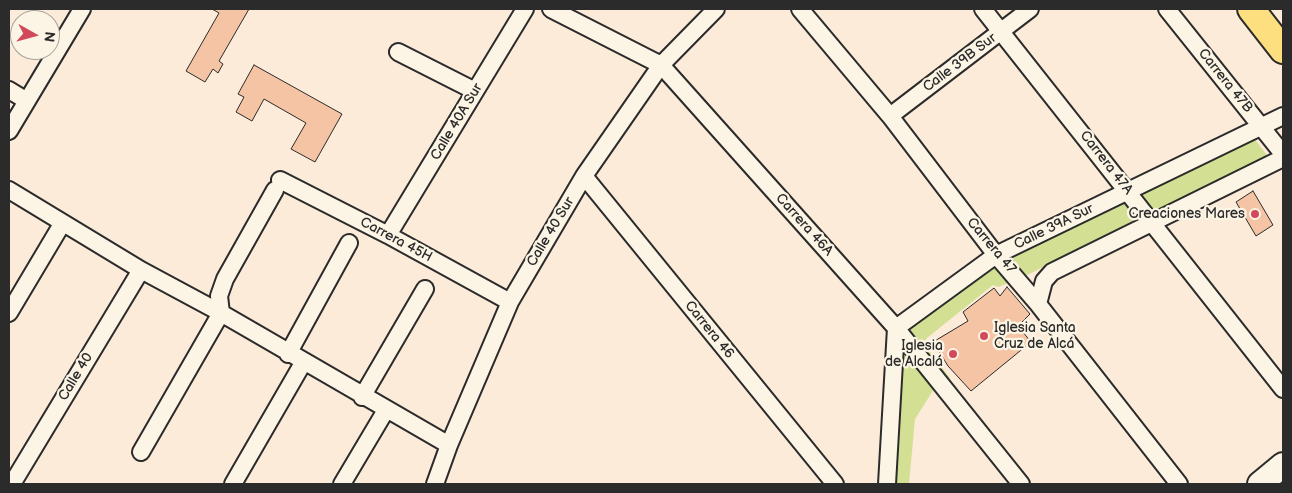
<!DOCTYPE html>
<html>
<head>
<meta charset="utf-8">
<style>
	body { margin:0 }
	#map { position:relative; width:1292px; height:493px; overflow:hidden; background:#fbebd8; font-family:"Balsamiq Sans",sans-serif }
	canvas { display:block }
	.frame { position:absolute; inset:0; border:10px solid #2b2b2b; pointer-events:none }
	.north { position:absolute; left:10px; top:10px; width:50px; height:50px; box-sizing:border-box; background:#fcf5e5; border:1px solid #a8a49b; border-radius:50%; rotate:97deg; font-size:14px; font-weight:700; line-height:20px; text-align:center; color:#2b2b2b }
	.north::after { content:''; display:block; margin:auto; width:18px; height:22px; background:#d1495b; clip-path:polygon(50% 0,100% 100%,50% 72%,0 100%) }
</style>
</head>
<body>
<div id="map">
<canvas width="1292" height="493"></canvas>
<div class="frame"></div>
<div class="north">N</div>
</div>
<script>
const ctx = document.querySelector('canvas').getContext('2d');
ctx.lineJoin = 'round';
function paint(path, color) { ctx.fillStyle = color; ctx.fill(path, 'evenodd'); }
const toPath = rows => new Path2D(rows.map(r => 'M' + r).join(''));
function trace(path, color, width, dash) { ctx.strokeStyle = color; ctx.lineWidth = width; ctx.lineCap = dash ? 'butt' : 'round'; ctx.setLineDash(dash || []); ctx.stroke(path); }
function label(font, color, halo, rows, align = 'center') {
  ctx.font = font + ' "Balsamiq Sans",sans-serif'; ctx.lineWidth = 4.5; ctx.setLineDash([]); ctx.textBaseline = 'middle'; ctx.strokeStyle = halo; ctx.fillStyle = color; for (const [text, x, y, turn = 0] of rows) {
    ctx.save(); ctx.translate(x, y); ctx.rotate((+turn || 0) * Math.PI / 180); ctx.textAlign = isNaN(turn) ? turn : align; if (halo) ctx.strokeText(text, 0, 0); ctx.fillText(text, 0, 0); ctx.restore();
  }
}
const green = toPath([
	[1250,133,1273,163,1090,244,1023,277,998,287,993,285,927,338,923,343,950,378,934,389,915,419,909,484,887,484,898,329,996,255]
]);
const building = toPath([
	[212,9,249,9,219,61,223,64,218,73,213,69,205,82,186,71,219,13,212,9],
	[254,65,342,114,315,162,291,149,306,123,264,99,252,121,236,112,244,97,238,94,254,65],
	[1253,191,1273,225,1256,236,1236,202,1253,191],
	[1007,287,1030,314,1018,326,1031,342,971,391,948,366,933,342,968,321,963,312,994,288,1000,296,1007,287]
]);
const street = toPath([
	[551,9,661,65,896,328,1021,484],
	[800,9,890,116,996,255,1038,304,1179,484],
	[983,9,1283,389],
	[1167,9,1283,154],
	[398,52,475,91],
	[9,90,27,101],
	[890,116,1030,9],
	[9,131,82,9],
	[584,176,835,484],
	[280,180,388,235,510,302],
	[9,190,141,270,221,313,449,445],
	[388,235,525,9],
	[1038,304,1044,281,1052,272,1283,158],
	[9,313,62,224],
	[288,354,349,243],
	[362,397,425,289],
	[141,452,221,313,219,296,225,279,275,190],
	[12,484,141,270],
	[233,484,303,363],
	[342,484,386,410],
	[435,484,449,445,510,302,584,176,661,65,716,9],
	[887,484,896,328,996,255,1283,116]
]);
const secondary = toPath([
	[1260,484,1283,465]
]);
const primary = toPath([
	[1251,9,1283,50]
]);
const markers = [
	[1255,214,5,"#d1495b"],
	[984,336,5,"#d1495b"],
	[953,354,5,"#d1495b"]
];
const streetNames = [
	["Calle 39B Sur",960,63,-37],
	["Carrera 47B",1225,81,51],
	["Calle 40A Sur",457,122,-59],
	["Carrera 47A",1106,163,52],
	["Carrera 46A",804,225,48],
	["Calle 39A Sur",1054,227,-26],
	["Calle 40 Sur",551,232,-59],
	["Carrera 45H",396,240,28],
	["Carrera 47",991,246,50],
	["Carrera 46",709,330,51],
	["Calle 40",76,377,-59]
];
const poiNames = [
	["Creaciones Mares",1245,214],
	["Iglesia Santa",994,328,"left"],
	["Cruz de Alcá",994,344,"left"],
	["Iglesia",943,346],
	["de Alcalá",943,362]
];
paint(green, '#d3e094');
paint(building, '#f5c4a5');
trace(building, '#2b2b2b', 1);
trace(street, '#2b2b2b', 20);
trace(secondary, '#2b2b2b', 28);
trace(primary, '#2b2b2b', 30);
trace(street, '#fcf5e5', 16);
trace(secondary, '#fcf5e5', 24);
trace(primary, '#fddf80', 26);
for (const [x, y, r, color] of markers) { const dot = new Path2D(); dot.arc(x, y, r, 0, 2 * Math.PI); ctx.fillStyle = color; ctx.fill(dot); trace(dot, '#fcf5e5', 2); }
label('14px', '#2b2b2b', '#fcf5e5', streetNames);
label('14px', '#2b2b2b', '#fcf5e5', poiNames, 'right');
</script>
</body>
</html>
